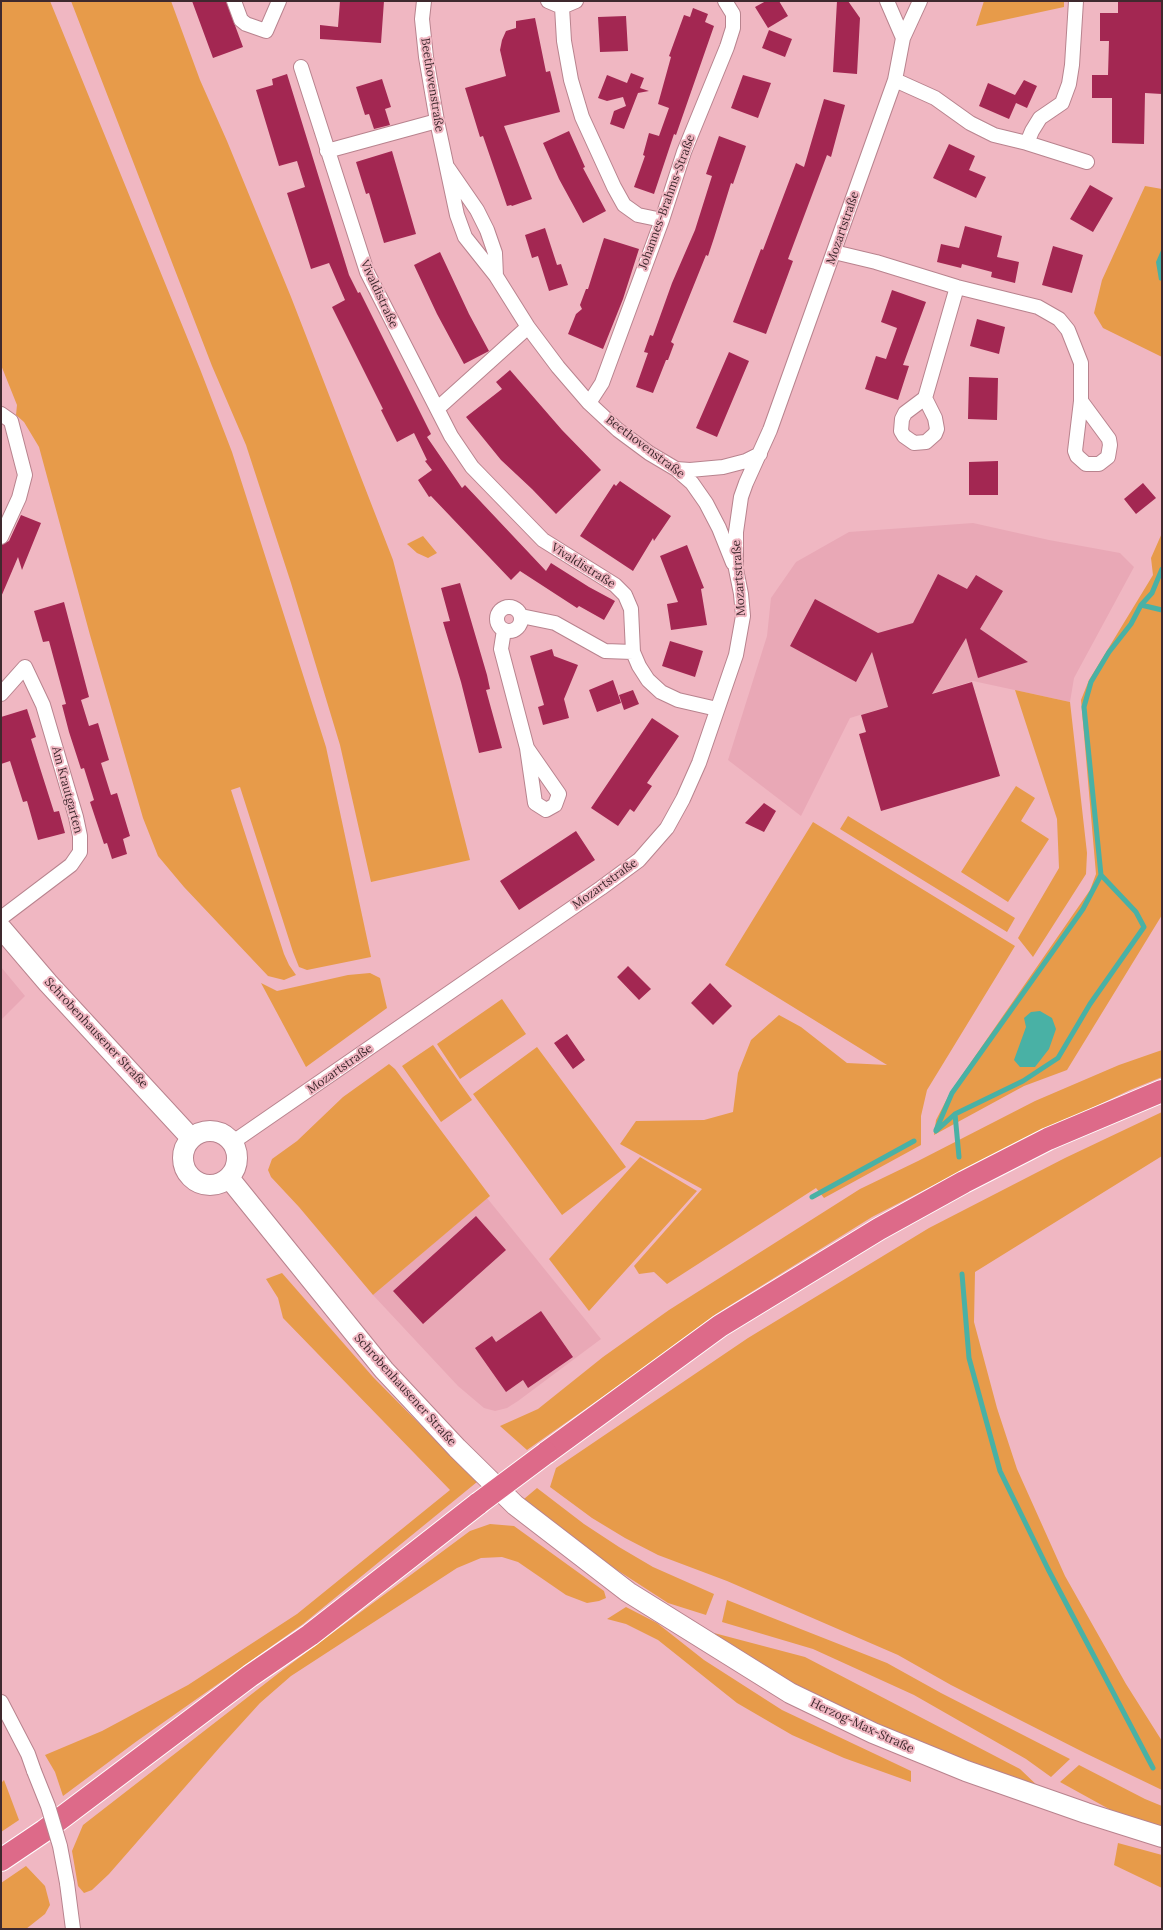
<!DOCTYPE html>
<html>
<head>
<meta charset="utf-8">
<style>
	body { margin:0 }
	#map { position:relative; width:1163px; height:1930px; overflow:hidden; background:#f0b7c2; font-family:Lora,serif }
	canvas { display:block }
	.frame { position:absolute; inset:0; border:2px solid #3f292e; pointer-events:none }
</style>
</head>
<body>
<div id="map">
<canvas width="1163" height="1930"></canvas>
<div class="frame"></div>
</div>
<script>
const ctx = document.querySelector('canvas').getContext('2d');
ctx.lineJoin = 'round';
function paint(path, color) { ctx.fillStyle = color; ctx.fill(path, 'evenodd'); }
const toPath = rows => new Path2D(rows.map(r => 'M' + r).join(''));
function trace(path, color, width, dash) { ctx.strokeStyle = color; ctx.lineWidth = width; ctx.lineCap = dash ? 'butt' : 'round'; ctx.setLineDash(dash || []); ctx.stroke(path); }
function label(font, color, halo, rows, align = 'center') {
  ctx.font = font + ' Lora,serif'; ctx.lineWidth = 4; ctx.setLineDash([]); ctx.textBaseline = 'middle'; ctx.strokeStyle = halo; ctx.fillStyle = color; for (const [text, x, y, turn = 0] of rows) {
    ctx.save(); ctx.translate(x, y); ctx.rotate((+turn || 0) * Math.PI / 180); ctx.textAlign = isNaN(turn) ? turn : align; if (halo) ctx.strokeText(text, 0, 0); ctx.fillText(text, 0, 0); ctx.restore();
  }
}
const built = toPath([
	[973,523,1049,540,1120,553,1134,567,1074,678,1070,702,973,681,850,718,801,816,728,760,767,636,771,598,796,562,849,532],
	[1,967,25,996,1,1020],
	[487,1198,601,1339,518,1401,507,1408,495,1411,484,1408,458,1386,373,1295]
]);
const green = toPath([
	[1,1,50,1,200,369,232,452,326,747,371,957,307,970,299,967,293,952,240,787,231,790,284,954,289,965,296,975,284,980,268,976,184,887,158,856,143,818,90,635,39,447,24,422,16,415,17,405,1,365],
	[71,1,171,1,200,80,227,141,291,297,393,560,470,860,371,882,340,745,291,583,246,445,212,366],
	[984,1,1064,1,1064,7,976,26],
	[1145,186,1162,189,1162,357,1103,328,1094,313,1102,280],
	[1162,533,1162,915,1067,1070,1024,1086,934,1135,936,1120,951,1091,1090,890,1096,874,1081,700,1089,680,1153,575,1151,558],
	[423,536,437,553,428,558,417,553,407,544],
	[1015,690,1070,702,1087,853,1086,874,1033,957,1018,938,1059,868,1057,819],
	[1016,786,1035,798,1021,821,1049,839,1008,902,961,872],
	[848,816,1015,918,1007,932,840,829],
	[813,822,1015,946,927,1090,921,1116,921,1145,824,1198,816,1188,667,1284,654,1272,639,1274,634,1266,702,1189,620,1144,636,1121,704,1120,733,1112,738,1073,751,1040,779,1015,801,1027,847,1063,887,1065,725,965],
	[370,973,380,978,387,1008,306,1067,261,983,277,991,348,975],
	[502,999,526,1034,460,1079,437,1044],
	[433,1045,472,1100,441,1122,402,1066],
	[537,1047,626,1167,562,1215,473,1094],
	[1162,1050,1162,1077,1130,1090,1043,1131,957,1173,872,1217,716,1314,635,1374,527,1450,500,1426,538,1409,603,1357,669,1310,860,1189,918,1161,1035,1101,1119,1065],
	[389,1064,395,1069,490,1196,373,1295,299,1207,271,1177,268,1170,272,1159,297,1141,343,1097],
	[1162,1112,1162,1156,975,1272,974,1322,997,1408,1017,1469,1065,1576,1126,1684,1162,1741,1162,1790,1085,1753,951,1685,898,1655,727,1581,658,1555,625,1538,592,1518,550,1487,556,1468,748,1338,929,1228,1065,1158],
	[640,1157,697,1191,589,1311,549,1259],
	[282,1273,373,1377,477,1482,303,1624,137,1741,63,1796,55,1772,45,1755,102,1731,188,1685,297,1614,450,1490,283,1318,278,1298,266,1279],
	[537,1488,584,1524,619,1547,653,1567,714,1594,706,1615,668,1603,597,1557,524,1499],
	[490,1524,514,1526,604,1591,606,1598,599,1601,587,1603,566,1595,518,1562,502,1557,481,1558,457,1568,291,1676,260,1703,220,1747,109,1874,92,1890,84,1893,78,1886,72,1851,83,1825,284,1669,470,1531],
	[727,1600,887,1663,941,1693,1070,1759,1051,1777,1026,1759,914,1695,813,1649,722,1622],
	[626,1607,657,1623,704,1660,782,1710,911,1771,911,1782,844,1758,792,1735,737,1703,658,1640,626,1624,607,1619],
	[714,1633,805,1657,1020,1769,1043,1791,878,1728,798,1687,732,1648],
	[1079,1765,1145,1799,1162,1806,1162,1828,1118,1814,1060,1782],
	[4,1780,19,1820,1,1832,1,1783],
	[1118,1843,1162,1855,1162,1888,1114,1865],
	[26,1866,45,1886,50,1905,45,1914,26,1929,1,1929,1,1883]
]);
const water = toPath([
	[1162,248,1162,281,1159,280,1156,262],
	[1040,1011,1052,1018,1056,1029,1049,1049,1035,1067,1020,1067,1014,1060,1026,1027,1024,1018,1031,1012]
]);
const stream = toPath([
	[1141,605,1162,610],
	[955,1114,959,1157],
	[936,1130,952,1093,1083,909,1101,875],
	[936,1131,955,1114,1023,1081,1058,1058,1090,1004,1144,927,1136,912,1101,875,1084,707,1091,682,1109,652,1131,624,1141,605,1152,593,1162,569],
	[812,1197,914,1141],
	[962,1274,969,1358,1000,1471,1048,1569,1153,1768]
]);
const building = toPath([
	[192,1,226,1,243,47,213,58],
	[340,1,384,1,381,43,320,39,320,25,338,27],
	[766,1,779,1,788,16,768,28,755,7],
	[837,1,848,1,860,18,857,74,833,72],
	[1118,2,1162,2,1162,94,1145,93,1144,144,1112,143,1112,98,1092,98,1092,75,1108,75,1109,41,1100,41,1100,13,1118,13],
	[693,8,708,14,705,22,714,26,676,135,674,134,654,194,634,187,645,156,643,155,649,133,659,136,669,108,658,104,671,57,669,56,684,15,690,17],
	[626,16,628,51,600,52,598,17],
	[535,18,546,72,550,71,560,112,504,126,532,199,512,206,511,205,507,206,483,136,480,137,465,88,506,76,500,50,502,40,506,31,516,28,516,21],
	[769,30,792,39,785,57,762,48],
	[631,73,644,78,640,88,649,91,638,93,624,129,610,124,614,111,626,106,623,97,607,101,598,98,607,75,627,83],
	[287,74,349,275,358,293,360,292,431,434,427,437,462,488,465,485,546,571,551,563,589,587,615,601,604,620,579,606,577,608,520,571,511,580,431,496,429,497,418,480,432,470,425,461,427,460,414,433,397,442,381,410,383,409,332,307,345,300,329,263,311,269,287,193,305,187,297,161,279,166,256,90,273,85,272,79],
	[743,75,771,83,758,118,731,108],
	[382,79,391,107,385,109,390,125,374,129,369,114,365,115,356,87],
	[1024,80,1037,86,1027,108,1016,103,1009,119,979,106,988,83,1015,95],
	[824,99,845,105,831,157,827,155,788,259,793,261,766,334,733,322,761,249,763,250,796,163,804,167],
	[569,131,585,167,583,168,606,211,583,223,559,179,543,143],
	[719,136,746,146,733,184,731,183,714,238,708,256,706,255,671,342,674,344,668,360,666,360,653,393,636,387,648,353,644,352,650,335,653,336,672,283,695,230,712,176,706,174],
	[949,144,975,156,969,170,986,177,976,198,933,178],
	[392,151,416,234,384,243,369,193,366,194,356,162],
	[1090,185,1113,198,1093,232,1070,219],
	[965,226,1002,236,997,257,1019,262,1015,283,991,277,992,272,962,264,961,268,937,262,941,244,959,248],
	[545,228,557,265,561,264,568,285,549,291,538,256,532,258,525,235],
	[604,238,639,249,623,299,603,349,568,334,576,314,582,309,580,305,586,289,588,289],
	[1053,246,1083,255,1072,293,1042,285],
	[440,252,469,314,489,351,464,364,437,314,414,265],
	[892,290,926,302,903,365,909,366,898,400,865,389,876,356,886,359,897,328,881,322],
	[977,319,1005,327,999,354,970,346],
	[729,352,749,361,717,437,696,428],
	[510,370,562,430,601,470,556,514,532,489,501,460,466,417,502,389,496,382],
	[969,377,998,378,997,420,968,419],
	[998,461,998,495,969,495,969,462],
	[620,481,671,516,654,541,653,538,633,571,580,536,614,484,616,486],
	[1143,483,1156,498,1136,514,1124,499],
	[21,515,41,523,22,570,18,557,1,597,1,545,9,541],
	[687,545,704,588,701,589,707,625,671,630,667,604,678,602,660,556],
	[938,574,967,589,976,575,1003,591,980,629,1028,662,978,678,966,638,932,694,972,682,1000,776,881,811,859,734,866,732,861,715,888,707,872,652,856,682,790,646,815,599,878,633,913,623],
	[460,583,487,675,490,689,486,690,502,748,479,753,461,682,443,622,450,621,441,588],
	[64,602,89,697,81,700,89,726,98,723,109,760,101,763,111,795,117,793,130,836,123,839,127,854,112,859,107,843,104,844,90,802,94,800,84,768,81,769,69,732,62,705,66,704,49,641,43,642,34,611],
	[670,641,703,651,695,677,662,666],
	[552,649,554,656,578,665,564,699,569,718,543,725,538,707,544,705,530,656],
	[613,680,621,703,597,712,589,690],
	[633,690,639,704,624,710,619,695],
	[27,709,36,737,31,739,40,768,54,812,59,811,65,833,38,840,27,801,23,802,10,761,1,764,1,717],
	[652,718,679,736,647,783,652,786,634,812,630,809,618,826,591,808],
	[764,803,776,811,764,832,745,823],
	[576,831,595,860,519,910,500,881],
	[628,966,651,989,639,1000,617,977],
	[710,983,732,1006,713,1025,691,1003],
	[567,1034,585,1060,573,1069,554,1043],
	[476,1216,506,1250,423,1324,393,1291],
	[541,1311,573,1357,528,1388,523,1380,506,1392,475,1348,492,1336,496,1342]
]);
const street = toPath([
	[234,1,241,20,246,24,266,31,279,1],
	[424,1,422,19,426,57,437,121,457,215,465,237,496,276],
	[548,1,562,7,576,1],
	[887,1,903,38],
	[562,7,564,41,571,80,582,117,614,187,624,205,638,215,662,220],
	[301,67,367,272,451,436,472,467,543,540,615,585,625,595,631,609,633,652,639,666,648,680,661,692,678,700,717,709],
	[895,80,935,98,970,123,994,135,1027,143,1087,162],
	[1027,143,1032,131,1040,118,1062,103,1069,84,1072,65,1076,1],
	[327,151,437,121],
	[448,168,477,210,487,230,495,253,496,276,528,327,558,367,589,403,618,430,649,453,676,469,692,483,706,503,719,528,733,563],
	[834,252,876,262,957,287,1038,307,1059,319,1068,330,1081,363,1081,401,1075,451,1077,456,1086,464,1099,464,1108,457,1110,445,1109,439,1081,401],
	[925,398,935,418,937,429,935,434,926,442,914,443,904,436,901,431,902,419,905,413,925,398],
	[925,398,957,287],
	[589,403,602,383,662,220,684,152,727,47,733,28,733,14,725,1],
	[437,409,528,327],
	[1,414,11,421,25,475,19,498,1,537],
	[676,469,690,470,723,467,746,461,760,454],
	'497 619a12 12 0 1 1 24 0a12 12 0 1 1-24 0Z',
	[521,616,555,623,605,651,633,652],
	[504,630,501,649,527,748,535,803,546,810,555,805,559,794,527,748],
	[1,694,25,667,43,705,76,817,80,836,80,852,71,865,1,918],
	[233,1142,601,888,639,860,667,828,683,799,699,763,736,655,743,616,741,594,736,569,736,532,741,497,746,483,770,430,895,80,903,38,920,1],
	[1,1702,28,1754,34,1771],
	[67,1883,73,1929]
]);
const secondary = toPath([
	[1,928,48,983,191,1138],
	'183 1158a27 27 0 1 1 54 0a27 27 0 1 1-54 0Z',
	[229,1178,384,1370,457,1448,515,1505,628,1592,790,1693,873,1733,966,1771,1086,1813,1162,1837]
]);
const highway = toPath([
	[546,1453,720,1326,879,1229,964,1182,1048,1139,1162,1091],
	[1,1860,44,1831,250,1676,310,1635,479,1503]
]);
const streetBridge = toPath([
	[34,1771,48,1806,60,1846,67,1883]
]);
const highwayBridge = toPath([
	[479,1503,546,1453]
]);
const streetNames = [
	["Beethovenstraße",432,85,81],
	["Johannes-Brahms-Straße",667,202,-70],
	["Mozartstraße",843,228,-71],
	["Vivaldistraße",379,294,65],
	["Beethovenstraße",645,447,37],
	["Vivaldistraße",583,566,32],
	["Mozartstraße",739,578,-94],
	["Am Krautgarten",67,790,75],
	["Mozartstraße",605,884,-36],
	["Schrobenhausener Straße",96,1033,47],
	["Mozartstraße",340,1069,-35],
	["Schrobenhausener Straße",405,1390,48],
	["Herzog-Max-Straße",862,1726,25]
];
paint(built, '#e9a8b6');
paint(green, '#e79b4a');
paint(water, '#49b1a5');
trace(stream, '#49b1a5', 5);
paint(building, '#a32752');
trace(street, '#b8838e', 16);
trace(secondary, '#b8838e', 22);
trace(highway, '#fff', 24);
trace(street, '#fff', 14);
trace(secondary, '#fff', 20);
trace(highway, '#dd6a89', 22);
trace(streetBridge, '#b8838e', 16, []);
trace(highwayBridge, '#fff', 24, []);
trace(streetBridge, '#fff', 14);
trace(highwayBridge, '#dd6a89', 22);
label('12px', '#3f292e', '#f0b7c2', streetNames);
</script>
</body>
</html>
